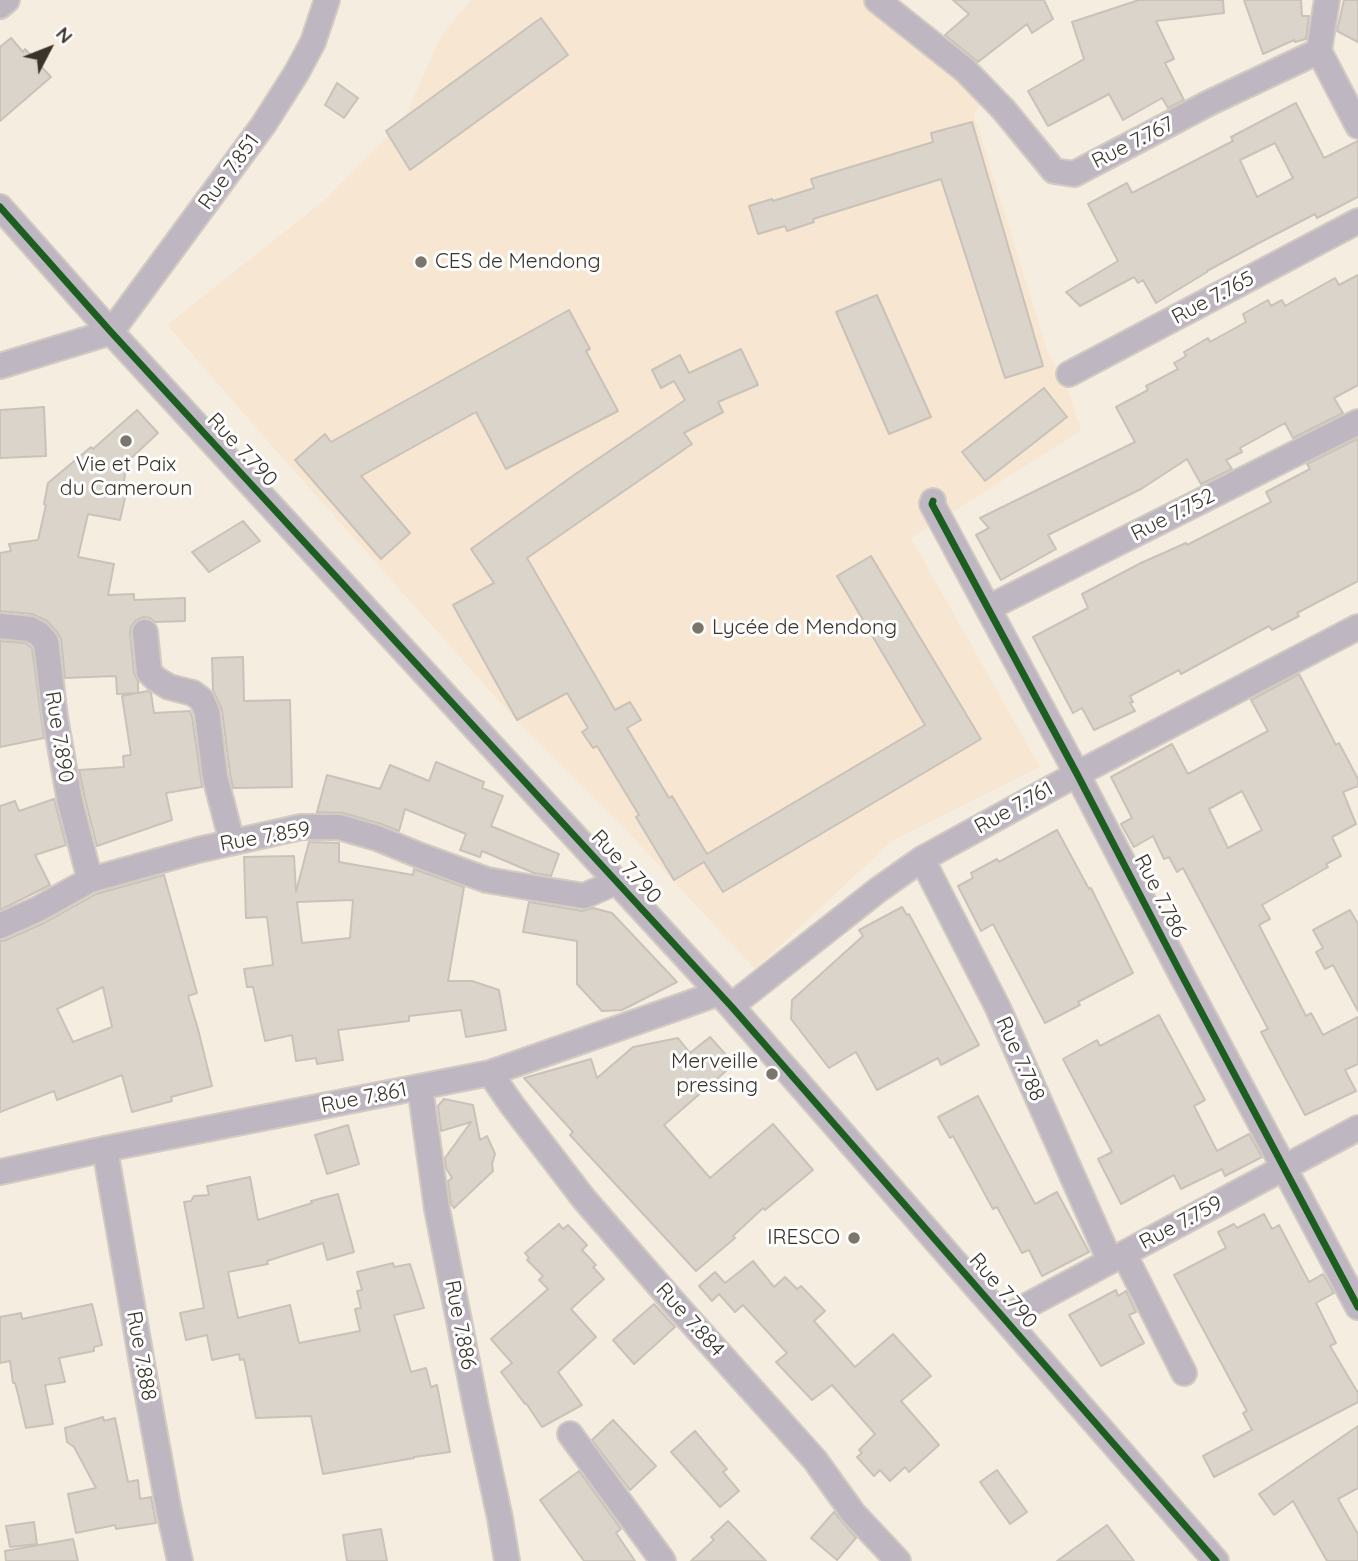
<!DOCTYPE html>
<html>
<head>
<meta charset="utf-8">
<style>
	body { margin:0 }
	#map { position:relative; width:1358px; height:1561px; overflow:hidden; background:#f6ede1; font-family:Quicksand,sans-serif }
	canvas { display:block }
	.north { position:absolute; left:14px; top:14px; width:70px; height:70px; -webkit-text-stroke:5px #fefefe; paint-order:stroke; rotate:48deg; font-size:19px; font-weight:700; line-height:28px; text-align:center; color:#3a342b }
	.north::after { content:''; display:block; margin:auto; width:24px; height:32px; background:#3a342b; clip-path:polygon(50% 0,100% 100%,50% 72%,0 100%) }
</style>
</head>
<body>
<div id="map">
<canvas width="1358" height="1561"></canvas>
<div class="north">N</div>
</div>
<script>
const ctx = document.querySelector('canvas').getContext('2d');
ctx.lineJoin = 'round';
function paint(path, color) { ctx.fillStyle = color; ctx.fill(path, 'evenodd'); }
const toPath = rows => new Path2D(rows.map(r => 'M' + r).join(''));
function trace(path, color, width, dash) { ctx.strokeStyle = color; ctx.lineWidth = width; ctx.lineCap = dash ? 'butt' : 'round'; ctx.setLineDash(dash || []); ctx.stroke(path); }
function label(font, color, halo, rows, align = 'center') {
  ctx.font = font + ' Quicksand,sans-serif'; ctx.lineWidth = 6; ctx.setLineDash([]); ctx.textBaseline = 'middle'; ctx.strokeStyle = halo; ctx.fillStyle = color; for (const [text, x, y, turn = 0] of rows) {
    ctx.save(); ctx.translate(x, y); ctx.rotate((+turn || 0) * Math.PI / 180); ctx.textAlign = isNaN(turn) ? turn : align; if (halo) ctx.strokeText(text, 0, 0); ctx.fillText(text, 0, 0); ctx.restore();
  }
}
const built = toPath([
	[471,0,862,0,984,99,974,115,1048,353,1066,383,1081,431,911,538,1040,767,892,841,755,969,626,830,514,718,264,437,167,325,327,198,404,119,441,36]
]);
const building = toPath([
	[953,0,1044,0,1053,19,1032,33,1027,24,978,62,945,35,969,14,953,0],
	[1139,0,1223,0,1224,13,1156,21,1174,59,1165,63,1184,100,1168,108,1162,98,1123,120,1109,94,1048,126,1028,91,1084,59,1072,22,1139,0],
	[1244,0,1301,0,1302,16,1309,16,1306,39,1295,42,1294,40,1263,54,1244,0],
	[1344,0,1358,0,1358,42,1337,31,1344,0],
	[541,18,568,55,410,170,386,131,541,18],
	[11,38,23,52,25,49,51,77,0,121,0,47,11,38],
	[337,83,358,98,344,118,325,105,337,83],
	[1296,103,1324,158,1358,141,1358,197,1317,218,1315,214,1257,244,1207,271,1207,272,1156,303,1143,280,1138,283,1134,277,1080,306,1066,292,1118,261,1088,204,1127,183,1132,193,1233,141,1231,137,1296,103],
	[1275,143,1293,178,1257,197,1240,160,1275,143],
	[972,122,1043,366,1005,378,941,179,813,219,814,222,787,231,785,226,758,234,749,206,772,199,773,201,814,188,811,179,933,142,931,133,972,122],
	[1358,275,1358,385,1334,398,1343,413,1293,438,1285,423,1240,448,1242,452,1226,460,1232,469,1201,484,1187,459,1141,489,1048,535,1056,549,1001,580,976,535,989,528,980,518,1135,442,1116,407,1148,390,1146,386,1178,369,1174,363,1186,356,1184,352,1208,338,1210,342,1246,322,1243,314,1268,300,1271,306,1282,300,1285,306,1335,278,1339,285,1358,275],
	[877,295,931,417,889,434,836,312,877,295],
	[569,310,590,349,586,351,618,411,506,469,476,412,361,476,410,533,381,559,295,460,325,434,331,442,569,310],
	[741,349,758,385,718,402,723,412,684,433,692,444,527,558,615,710,630,702,641,720,627,728,669,798,672,796,707,854,925,725,837,576,871,556,981,739,723,892,704,862,674,880,636,817,639,815,597,746,593,748,582,732,588,728,567,693,517,720,453,605,494,583,471,549,574,475,685,400,674,381,661,388,652,370,680,355,689,373,741,349],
	[1044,388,1067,417,985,481,962,452,1044,388],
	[44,407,46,456,0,458,0,410,44,407],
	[137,410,158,433,127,462,123,487,127,489,120,520,88,514,78,557,114,564,108,595,134,594,134,600,185,598,185,621,155,622,150,618,144,617,136,620,131,627,130,633,134,673,138,681,138,693,117,694,116,676,65,678,61,639,57,632,47,621,32,614,0,611,0,553,11,551,9,544,38,540,46,505,44,504,48,483,91,447,93,449,137,410],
	[1357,439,1358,442,1358,581,1297,613,1299,616,1272,630,1269,626,1181,674,1179,670,1130,696,1133,702,1130,703,1135,711,1094,730,1082,708,1073,713,1033,637,1088,608,1082,594,1141,563,1186,543,1187,545,1271,502,1266,492,1310,469,1307,464,1357,439],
	[243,521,260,541,209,572,192,552,243,521],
	[0,641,25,643,32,648,44,738,0,747,0,641],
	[243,657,244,701,290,700,292,787,233,788,230,774,222,710,213,690,212,658,243,657],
	[1299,674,1336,745,1339,743,1358,779,1358,786,1343,792,1356,824,1332,837,1341,856,1326,864,1328,867,1262,905,1270,919,1259,925,1306,1016,1311,1013,1323,1035,1358,1017,1358,1064,1345,1070,1356,1091,1305,1115,1261,1032,1268,1029,1183,868,1177,872,1169,857,1164,859,1153,836,1134,847,1121,824,1132,818,1111,777,1172,744,1188,774,1268,731,1251,700,1299,674],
	[1242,791,1262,830,1228,848,1209,809,1242,791],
	[148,691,151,693,154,713,190,711,192,716,202,787,166,793,172,820,97,846,85,799,79,770,124,767,123,756,131,755,122,696,148,691],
	[436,762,484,782,482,788,503,796,491,826,559,854,551,876,534,873,482,851,480,857,460,850,466,834,405,809,399,831,381,824,343,813,317,812,327,775,380,789,390,765,429,781,436,762],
	[54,799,66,845,35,855,50,885,0,910,0,806,15,801,19,811,54,799],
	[1057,830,1089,889,1091,888,1133,973,1078,1002,1080,1005,1045,1023,993,924,981,931,958,886,973,878,971,873,997,859,999,862,1057,830],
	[309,842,339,843,339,862,413,875,414,869,464,887,448,981,472,981,499,990,506,1030,466,1037,461,1010,409,1016,409,1021,338,1030,343,1060,317,1064,316,1058,296,1061,292,1035,265,1041,253,987,247,987,244,969,273,965,267,917,246,918,244,857,294,856,296,892,309,842],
	[353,900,350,938,302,943,297,902,353,900],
	[164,875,197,993,188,996,198,1029,212,1086,171,1097,172,1101,132,1112,122,1075,57,1100,54,1091,0,1112,0,941,6,940,44,923,96,894,164,875],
	[103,987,112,1027,73,1042,57,1009,103,987],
	[529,902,582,911,593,908,612,913,677,982,622,1010,602,1011,577,984,577,941,523,932,529,902],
	[902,907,907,915,909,914,979,1045,941,1065,938,1058,877,1090,856,1052,829,1068,791,1019,792,1000,863,936,859,930,902,907],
	[1350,910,1358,924,1358,1011,1333,965,1325,969,1316,952,1323,948,1313,930,1350,910],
	[1159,1015,1205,1100,1194,1106,1217,1151,1249,1134,1262,1157,1225,1176,1222,1169,1181,1189,1174,1175,1121,1204,1098,1159,1112,1152,1063,1059,1097,1040,1100,1046,1159,1015],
	[710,1037,734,1064,664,1125,710,1178,773,1124,813,1170,765,1210,763,1208,733,1236,735,1238,696,1271,570,1135,573,1132,524,1078,591,1059,597,1078,633,1047,678,1038,690,1053,710,1037],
	[978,1096,1035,1204,1057,1192,1089,1252,1042,1276,1029,1250,1022,1253,997,1207,993,1209,953,1136,950,1138,938,1117,978,1096],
	[444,1099,473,1105,480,1140,487,1136,495,1154,492,1164,493,1171,454,1208,451,1204,448,1181,452,1178,446,1168,445,1158,471,1122,441,1131,438,1106,444,1099],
	[348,1125,359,1164,327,1174,315,1135,348,1125],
	[250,1177,258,1220,312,1203,311,1201,338,1194,354,1252,327,1260,323,1243,267,1261,268,1264,228,1272,238,1318,290,1305,299,1343,360,1331,355,1309,361,1308,357,1291,362,1290,357,1272,393,1263,394,1267,410,1264,424,1308,394,1315,411,1372,426,1368,431,1387,437,1385,450,1452,414,1457,414,1458,323,1474,311,1416,256,1418,244,1359,240,1360,239,1354,212,1360,207,1335,186,1340,180,1313,204,1308,184,1202,191,1201,194,1196,209,1195,207,1186,250,1177],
	[1264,1214,1272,1229,1279,1225,1309,1282,1323,1274,1334,1293,1316,1303,1336,1343,1330,1346,1358,1393,1358,1402,1214,1477,1203,1456,1252,1430,1243,1413,1247,1411,1174,1275,1226,1248,1218,1232,1234,1224,1237,1228,1264,1214],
	[559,1224,563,1229,568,1225,587,1245,582,1250,596,1265,593,1267,604,1279,571,1309,596,1337,558,1372,582,1405,542,1427,526,1403,525,1404,501,1372,512,1363,491,1339,548,1289,539,1280,543,1276,527,1260,529,1258,525,1253,559,1224],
	[753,1261,774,1287,785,1277,797,1289,801,1286,825,1311,814,1321,855,1367,893,1334,931,1376,901,1401,939,1445,909,1472,905,1467,890,1481,880,1470,874,1476,857,1457,862,1453,859,1450,875,1434,832,1385,812,1400,776,1362,787,1353,743,1305,735,1312,719,1294,712,1301,699,1286,715,1272,725,1283,753,1261],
	[1116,1290,1118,1296,1126,1291,1136,1312,1129,1315,1144,1343,1101,1366,1069,1315,1116,1290],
	[92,1304,102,1345,94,1347,94,1351,59,1358,65,1382,45,1385,53,1424,26,1428,18,1394,15,1383,13,1383,10,1361,0,1363,0,1317,21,1313,22,1319,92,1304],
	[654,1304,675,1327,634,1364,613,1340,654,1304],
	[103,1417,104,1421,115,1418,128,1482,138,1480,140,1499,151,1497,156,1523,116,1529,115,1525,76,1533,68,1494,96,1488,74,1447,67,1442,65,1428,103,1417],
	[613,1420,656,1466,630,1490,592,1440,613,1420],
	[1358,1426,1358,1488,1338,1499,1358,1534,1358,1561,1327,1561,1293,1501,1274,1515,1259,1494,1358,1426],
	[695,1431,727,1469,723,1472,739,1491,720,1507,671,1452,695,1431],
	[997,1470,1027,1512,1010,1524,980,1482,997,1470],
	[579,1471,621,1529,616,1533,635,1561,584,1561,540,1500,579,1471],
	[834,1512,856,1538,837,1560,811,1538,834,1512],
	[728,1521,766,1561,691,1561,714,1540,711,1537,728,1521],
	[34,1522,37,1544,10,1547,6,1526,34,1522],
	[1107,1525,1134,1561,1057,1561,1107,1525],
	[381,1529,387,1561,347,1561,343,1535,381,1529],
	[73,1539,78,1561,6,1561,5,1551,73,1539]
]);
const street = toPath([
	[877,0,965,70,1003,109,1054,171,1074,174,1209,103,1319,51],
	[0,6,7,0],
	[1319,51,1358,126],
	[1319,51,1327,0],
	[0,207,111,332,731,1006,1216,1561],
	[0,366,111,332,264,124,297,72,313,42,327,0],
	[1069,374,1358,221],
	[933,501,932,504,1077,774,1179,970,1358,1307],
	[988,608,1358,422],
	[0,626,30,629,39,634,46,642,55,717,70,802,90,880],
	[145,632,149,672,156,679,169,687,193,693,202,700,207,712,215,777,232,842],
	[922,859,998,1008,1110,1261],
	[0,926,38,909,90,880,198,850,301,827,339,827,377,838,421,856,487,880,534,888,584,896,616,882],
	[731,1006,878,890,922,859,1077,774,1358,627],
	[490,1073,512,1105,584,1199,676,1305,815,1460,853,1513,898,1561],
	[420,1087,437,1209,476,1407,500,1518,507,1561],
	[105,1149,143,1369,168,1506,180,1561],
	[0,1172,105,1149,490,1073,719,993],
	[1124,1254,1184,1373],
	[1004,1318,1358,1128],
	[570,1434,663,1561]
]);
const cycleway = toPath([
	[0,207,111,332,731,1006,1216,1561],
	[933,501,932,504,1077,774,1179,970,1358,1307]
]);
const markers = [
	[421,262,7,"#7c756b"],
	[126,441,7,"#7c756b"],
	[698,628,7,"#7c756b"],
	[772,1074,7,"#7c756b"],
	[854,1238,7,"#7c756b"]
];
const streetNames = [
	["Rue 7.767",1133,143,-27],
	["Rue 7.851",229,172,-54],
	["Rue 7.765",1213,298,-28],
	["Rue 7.790",242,450,47],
	["Rue 7.752",1173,515,-27],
	["Rue 7.890",59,737,81],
	["Rue 7.761",1014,808,-29],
	["Rue 7.859",265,837,-10],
	["Rue 7.790",626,867,47],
	["Rue 7.786",1160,896,63],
	["Rue 7.788",1020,1059,66],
	["Rue 7.861",364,1098,-11],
	["Rue 7.759",1181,1223,-28],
	["Rue 7.790",1003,1291,49],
	["Rue 7.884",690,1320,48],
	["Rue 7.886",460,1325,79],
	["Rue 7.888",141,1356,80]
];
const poiNames = [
	["CES de Mendong",435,262],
	["Vie et Paix",126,465,"center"],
	["du Cameroun",126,489,"center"],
	["Lycée de Mendong",712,628],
	["Merveille",758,1062,"right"],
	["pressing",758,1086,"right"],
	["IRESCO",840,1238,"right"]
];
paint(built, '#f7e6d1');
paint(building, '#dbd4ca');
trace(building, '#c9c2b8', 2);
trace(street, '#d3cbc2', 28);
trace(street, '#beb6c1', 24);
trace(cycleway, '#1b5e20', 7);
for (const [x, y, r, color] of markers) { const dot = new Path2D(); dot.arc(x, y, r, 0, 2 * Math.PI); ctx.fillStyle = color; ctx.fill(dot); trace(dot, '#fefefe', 2.5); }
label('21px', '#3a342b', '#fefefe', streetNames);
label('21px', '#3a342b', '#fefefe', poiNames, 'left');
</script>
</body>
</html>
